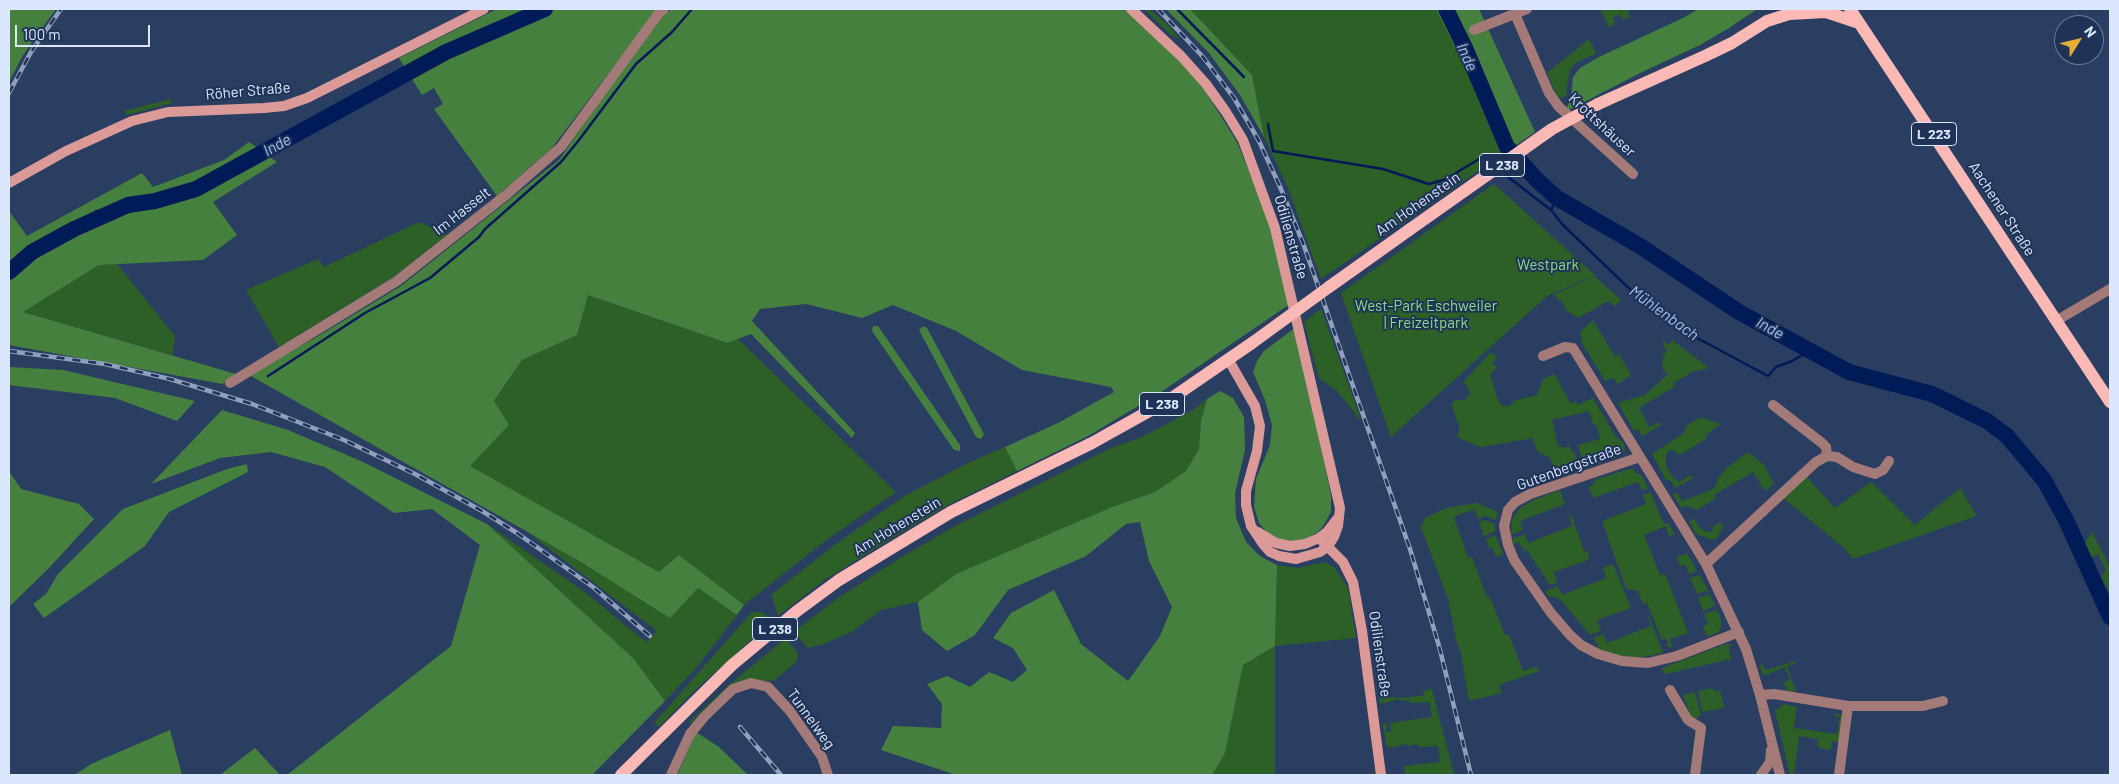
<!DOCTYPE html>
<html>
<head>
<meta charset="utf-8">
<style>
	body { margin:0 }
	#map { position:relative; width:2119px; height:784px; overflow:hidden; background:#2a3e62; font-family:Barlow,sans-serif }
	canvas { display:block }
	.frame { position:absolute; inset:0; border:10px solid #dae7fe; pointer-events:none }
	.north { position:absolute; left:2054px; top:15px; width:50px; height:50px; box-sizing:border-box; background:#203357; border:1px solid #6a7b9a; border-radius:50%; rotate:54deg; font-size:14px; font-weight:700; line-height:20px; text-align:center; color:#dae7fe }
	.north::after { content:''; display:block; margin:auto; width:18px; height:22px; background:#e5ad36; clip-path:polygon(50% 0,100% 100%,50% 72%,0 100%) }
	.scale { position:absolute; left:15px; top:25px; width:135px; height:22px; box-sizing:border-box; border:2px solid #dae7fe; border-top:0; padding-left:6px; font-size:15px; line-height:18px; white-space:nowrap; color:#dae7fe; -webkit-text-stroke:4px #203357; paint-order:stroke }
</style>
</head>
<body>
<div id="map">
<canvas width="2119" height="784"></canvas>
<div class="frame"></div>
<div class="north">N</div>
<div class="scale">100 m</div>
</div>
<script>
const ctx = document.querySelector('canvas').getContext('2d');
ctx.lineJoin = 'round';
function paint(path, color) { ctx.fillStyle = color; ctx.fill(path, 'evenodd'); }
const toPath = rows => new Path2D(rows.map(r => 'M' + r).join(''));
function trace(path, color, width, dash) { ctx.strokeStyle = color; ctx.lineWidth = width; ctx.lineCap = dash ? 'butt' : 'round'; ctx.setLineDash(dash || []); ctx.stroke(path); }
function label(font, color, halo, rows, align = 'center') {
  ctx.font = font + ' Barlow,sans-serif'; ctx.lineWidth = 4; ctx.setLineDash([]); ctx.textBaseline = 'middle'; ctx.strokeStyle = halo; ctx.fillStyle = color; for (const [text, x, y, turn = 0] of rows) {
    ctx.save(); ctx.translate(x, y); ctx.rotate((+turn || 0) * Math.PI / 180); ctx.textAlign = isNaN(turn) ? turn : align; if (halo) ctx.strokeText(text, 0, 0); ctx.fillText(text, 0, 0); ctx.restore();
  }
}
const green = toPath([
	[1144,9,1149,9,1170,27,1178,38,1173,37],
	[1190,9,1436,9,1506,152,1321,279,1288,188,1264,137,1252,75],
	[1600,9,1621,9,1626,18,1622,9,1632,9,1627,11,1630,17,1623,20,1620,14,1613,18,1615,24,1609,27],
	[1589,39,1596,53,1576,63,1570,69,1566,95,1562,98,1557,96,1547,73],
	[171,99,172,103,127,115,124,111],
	[1494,184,1595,275,1547,296,1391,437,1341,293],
	[419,222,447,235,395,276,279,347,246,290,318,259,324,267],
	[117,264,175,336,172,355,23,312,99,265],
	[1594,276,1621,300,1615,306,1608,301,1578,318,1567,311,1562,302,1553,295],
	[588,295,726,343,738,339,896,492,825,541,744,605,679,555,659,572,469,466,509,425,494,402,522,360,577,335],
	[1321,309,1362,422,1337,391,1319,378,1304,322],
	[1593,320,1615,357,1619,354,1631,375,1618,384,1613,378,1605,381,1582,343,1580,332],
	[1672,340,1709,368,1692,372,1673,383,1674,387,1639,408,1649,427,1659,422,1661,425,1642,436,1638,429,1634,431,1618,403,1645,395,1668,374,1662,368,1663,355,1667,351,1662,344,1664,342,1669,345],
	[1491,352,1497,358,1492,363,1497,368,1490,374,1499,403,1503,406,1510,406,1514,401,1537,395,1543,379,1554,374,1571,404,1576,401,1578,405,1593,398,1616,437,1623,442,1625,451,1617,457,1584,468,1578,445,1600,439,1597,425,1594,426,1589,411,1552,420,1558,446,1564,448,1570,446,1571,451,1574,451,1579,467,1555,473,1550,458,1537,451,1533,438,1480,447,1457,437,1460,429,1451,404,1455,400,1465,400,1470,394,1468,387,1463,382],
	[1207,399,1201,421,1199,449,1187,471,1155,492,1112,507,956,574,918,602,881,610,853,631,824,644,808,648,794,632,838,598,900,558,957,525,1111,448,1142,437,1193,410],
	[1701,417,1721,424,1705,435,1706,439,1680,455,1670,449,1666,456,1666,466,1673,477,1679,482,1691,475,1693,478,1676,488,1670,480,1666,480,1652,454,1684,433,1686,426],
	[1005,447,1017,471,948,505,887,541,823,581,778,616,771,595,833,546,906,495,966,464],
	[1748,452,1763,464,1774,483,1765,491,1753,472,1714,495,1716,498,1697,510,1686,506,1681,508,1673,495,1677,493,1682,501,1711,490,1716,486,1718,478,1728,467],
	[1632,468,1636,473,1642,476,1648,489,1642,490,1638,482,1593,498,1589,487,1595,484,1594,480],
	[1806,476,1835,508,1871,482,1915,525,1960,488,1977,516,1853,559,1844,548,1783,498],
	[1560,490,1565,504,1520,521,1523,530,1511,535,1512,520,1520,508,1534,500],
	[1650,492,1664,524,1668,523,1675,534,1669,536,1666,526,1644,535,1660,575,1665,574,1688,633,1670,639,1672,647,1668,648,1666,638,1662,640,1647,603,1643,604,1638,591,1626,589,1602,521,1646,504,1643,495],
	[1477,503,1498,512,1496,520,1485,516,1478,519,1474,509,1454,517,1468,558,1472,557,1487,598,1490,597,1505,635,1509,634,1523,671,1537,666,1539,671,1499,685,1502,693,1469,701,1461,654,1457,643,1448,599,1421,527,1425,518,1446,508],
	[1572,516,1584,552,1589,551,1588,560,1554,572,1557,583,1550,585,1527,550,1524,551,1519,542,1514,544,1512,539,1525,534,1528,543,1572,526,1569,517],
	[1694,519,1699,527,1705,531,1711,532,1713,530,1712,528,1720,522,1723,527,1717,538,1713,540,1696,534,1689,521],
	[1485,520,1495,524,1495,531,1484,536,1479,522],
	[487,524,586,593,646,642,657,631,526,531,581,562,698,588,737,615,697,667,665,701,633,658],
	[2092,532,2110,567,2110,594,2101,576,2106,571,2098,554,2091,558,2084,544],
	[1495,535,1503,554,1496,557,1492,547,1489,548,1486,539],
	[1687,553,1697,571,1689,574,1685,564,1680,566,1677,557],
	[1325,562,1335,568,1348,588,1356,638,1275,646,1275,775,1212,775,1225,753,1243,665,1275,646,1277,565,1297,568],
	[1613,564,1631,608,1597,620,1601,631,1590,635,1561,600,1552,596,1549,597,1545,591,1558,586,1562,595,1606,578,1603,568],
	[1699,575,1708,590,1697,594,1690,578],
	[1709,594,1715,605,1703,611,1698,598],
	[1717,610,1721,619,1721,627,1719,632,1707,637,1703,627,1708,624,1704,614],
	[752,612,764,613,771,622,692,693,659,727,654,723],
	[1649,616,1663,653,1644,657,1627,657,1609,653,1597,648,1598,645,1593,638,1603,634,1607,643,1651,626,1648,617],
	[786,638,798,654,796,662,775,680,731,686,695,718,692,724,689,722,730,684],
	[1726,644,1731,644,1729,648,1731,659,1665,674,1662,668],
	[1796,661,1797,663,1787,666,1796,692,1787,691,1784,682,1790,680,1785,667,1763,676,1760,665,1762,664,1766,670],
	[1713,688,1714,691,1720,690,1724,708,1702,712,1698,691],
	[1432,689,1454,775,1405,775,1404,766,1440,762,1438,746,1418,747,1417,744,1408,746,1408,744,1387,748,1383,724,1387,723,1386,732,1391,732,1390,723,1432,717,1430,702,1410,703,1409,700,1400,701,1399,699,1380,704,1379,693,1387,692,1388,697,1405,698,1424,695,1423,691],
	[1695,692,1701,715,1697,717,1697,720,1693,721,1683,695],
	[1784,704,1797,707,1794,728,1837,734,1840,717,1834,716,1834,714,1843,715,1839,742,1832,741,1831,750,1820,749,1821,747,1817,746,1818,739,1799,736,1794,775,1790,775,1775,711]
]);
const forest = toPath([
	[9,9,56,9,23,55,9,82],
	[497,9,657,9,552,148,497,196,434,109,443,104,434,88,422,95,399,58],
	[672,9,1124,9,1164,45,1202,86,1237,142,1272,228,1290,304,1161,392,1090,435,1017,471,1005,447,1058,423,1114,392,1111,387,1022,370,956,331,893,305,862,318,806,304,760,309,752,321,855,433,852,438,751,334,727,343,588,295,577,335,522,360,494,401,509,425,470,466,659,572,679,555,744,605,737,615,698,588,670,618,581,562,249,375,320,335,401,286,559,160,624,67,663,16],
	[1166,9,1190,9,1252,75,1264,137,1240,95,1209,53],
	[1436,9,1479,9,1535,132,1506,152],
	[1698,9,1757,9,1729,28,1700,45,1638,74,1569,110,1567,107,1571,99,1573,77,1580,68,1599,57,1685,17],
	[249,142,277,162,213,202,237,235,203,260,99,265,23,312,236,374,223,384,9,345,9,211,27,236,142,173,153,187,224,160],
	[873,326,878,326,960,445,960,451,954,450,872,331],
	[923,326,927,328,984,434,981,439,976,437,919,330],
	[1296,327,1331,495,1331,512,1322,528,1316,533,1303,540,1290,541,1281,540,1267,532,1259,523,1254,507,1256,479,1270,445,1272,425,1265,400,1253,372,1257,361,1264,351],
	[9,367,63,370,195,401,177,421,115,398,9,385],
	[1220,391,1233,398,1244,417,1245,450,1235,493,1236,518,1246,542,1260,556,1277,565,1275,646,1243,665,1225,753,1212,775,956,775,881,750,893,726,941,728,942,704,927,684,947,676,970,687,989,672,1013,682,1027,670,1013,648,993,638,1011,613,1054,590,1081,644,1128,681,1160,636,1172,607,1149,561,1140,522,1126,524,1086,556,1008,590,975,635,947,651,922,630,918,602,956,574,1112,507,1155,492,1186,471,1199,449,1201,421,1207,399],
	[222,410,288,430,363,462,487,524,633,658,665,701,592,775,287,775,451,646,480,545,432,509,394,513,325,467,271,452,220,458,151,484],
	[247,464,248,472,169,512,145,546,44,618,33,604,46,594,58,574,123,509,227,469],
	[9,471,21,489,79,504,94,519,49,568,9,607],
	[170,730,182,775,75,775,91,764],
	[696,732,719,747,748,775,677,775],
	[255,748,280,775,220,775]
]);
const stream = toPath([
	[1177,9,1244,77],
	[1268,124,1273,151,1383,169,1429,184,1446,179,1479,159,1490,161,1493,164],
	[1499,170,1551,210,1563,225,1638,297,1662,317,1699,339,1768,376,1776,367,1792,361,1809,351],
	[1551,210,1557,198],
	[96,211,99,218],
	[268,376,365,313,430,278,479,237,485,229,561,162,579,140,636,64,672,32,692,9]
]);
const river = toPath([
	[1446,9,1466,50,1507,147,1537,180,1557,198,1640,246,1739,312,1849,372,1932,394,1987,421,2007,436,2044,480,2066,520,2110,617],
	[9,272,32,252,74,229,128,205,155,201,196,189,446,52,545,9]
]);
const street = toPath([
	[1515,14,1549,93,1559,107,1633,174],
	[1474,30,1527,9],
	[2056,321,2110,289],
	[1543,356,1565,347,1573,348,1706,564,1746,649,1760,695,1780,775],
	[230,383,397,281,506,195,561,147,659,13,664,9],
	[1773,405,1822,443,1826,447,1827,456],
	[1640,457,1530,494,1515,502,1508,510,1504,526,1508,545,1514,560,1551,613,1570,635,1581,645,1598,654,1622,661,1648,663,1677,656,1739,632],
	[1706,564,1816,462,1827,456,1837,457,1853,467,1875,474,1883,470,1889,461],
	[1670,690,1688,720,1701,728,1695,775],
	[1760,695,1774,694,1848,706,1923,706,1943,701],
	[671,775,690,734,704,717,733,689,751,683,768,687,790,711,822,757,828,775],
	[1761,775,1770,762,1771,750],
	[1839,775,1848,706]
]);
const secondary = toPath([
	[1131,9,1181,56,1206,84,1226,112,1243,140,1275,228,1340,508,1338,526,1334,537,1328,546,1320,552,1296,559,1279,556,1270,552,1263,544,1251,526,1246,505,1246,491,1257,451,1260,426,1255,406,1228,359],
	[9,183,66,151,132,121,168,112,264,108,284,106,307,98,484,9],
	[1258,532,1276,543,1290,546,1305,544,1319,538,1327,532,1337,519],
	[1319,538,1343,562,1353,582,1362,631,1381,775]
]);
const primary = toPath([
	[1850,9,2110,402],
	[1789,14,1826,12,1859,23],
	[1598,104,1705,56,1732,43,1767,21,1789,14,1796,9],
	[1329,287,1409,230],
	[621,775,732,665,797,611,839,580,951,512,1092,443,1169,400,1252,343]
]);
const rail = toPath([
	[1158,9,1203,57,1234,98,1259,141,1281,189,1303,243,1410,549,1439,646,1471,775],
	[9,93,31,52,61,9],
	[9,351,105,364,170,379,252,404,344,440,415,474,482,511,517,533,593,587,650,636],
	[740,727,781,775]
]);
const primaryBridge = toPath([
	[1409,230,1552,129,1598,104],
	[1252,343,1329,287]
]);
const shields = [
	[1934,134,45],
	[1502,165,45],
	[1162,404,45],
	[775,629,45]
];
const shieldNames = [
	["L 223",1934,134],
	["L 238",1502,165],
	["L 238",1162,404],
	["L 238",775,629]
];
const streetNames = [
	["Röher Straße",248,91,-5],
	["Krottshäuser",1602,125,43],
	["Am Hohenstein",1418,204,-35],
	["Aachener Straße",2002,209,57],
	["Im Hasselt",462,211,-38],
	["Odilienstraße",1291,237,74],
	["Gutenbergstraße",1569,467,-20],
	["Am Hohenstein",897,526,-31],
	["Odilienstraße",1380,654,82],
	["Tunnelweg",811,719,54]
];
const parkNames = [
	["Westpark",1548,265],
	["West-Park Eschweiler",1426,306],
	["| Freizeitpark",1426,323]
];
const waterNames = [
	["Inde",1467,57,66],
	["Inde",277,145,-29],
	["Mühlenbach",1664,313,36],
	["Inde",1770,328,29]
];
paint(green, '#2d6026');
paint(forest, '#46803f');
trace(stream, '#001b57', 2.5);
trace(river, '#001b57', 16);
trace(street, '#a37a78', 10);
trace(secondary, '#db9a98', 10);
trace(primary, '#fbb9b6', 12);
trace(rail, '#91a1bd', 4.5);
trace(rail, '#203357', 2.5, [8]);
trace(primaryBridge, '#fbb9b6', 12);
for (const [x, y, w] of shields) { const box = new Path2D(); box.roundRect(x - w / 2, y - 11.5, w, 23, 4); ctx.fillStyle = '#203357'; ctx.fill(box); trace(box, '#dae7fe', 1); }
label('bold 14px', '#dae7fe', null, shieldNames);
label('15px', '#dae7fe', '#203357', streetNames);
label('15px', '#8ddc83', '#203357', parkNames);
label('italic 16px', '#a1c1f8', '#203357', waterNames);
</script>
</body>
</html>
